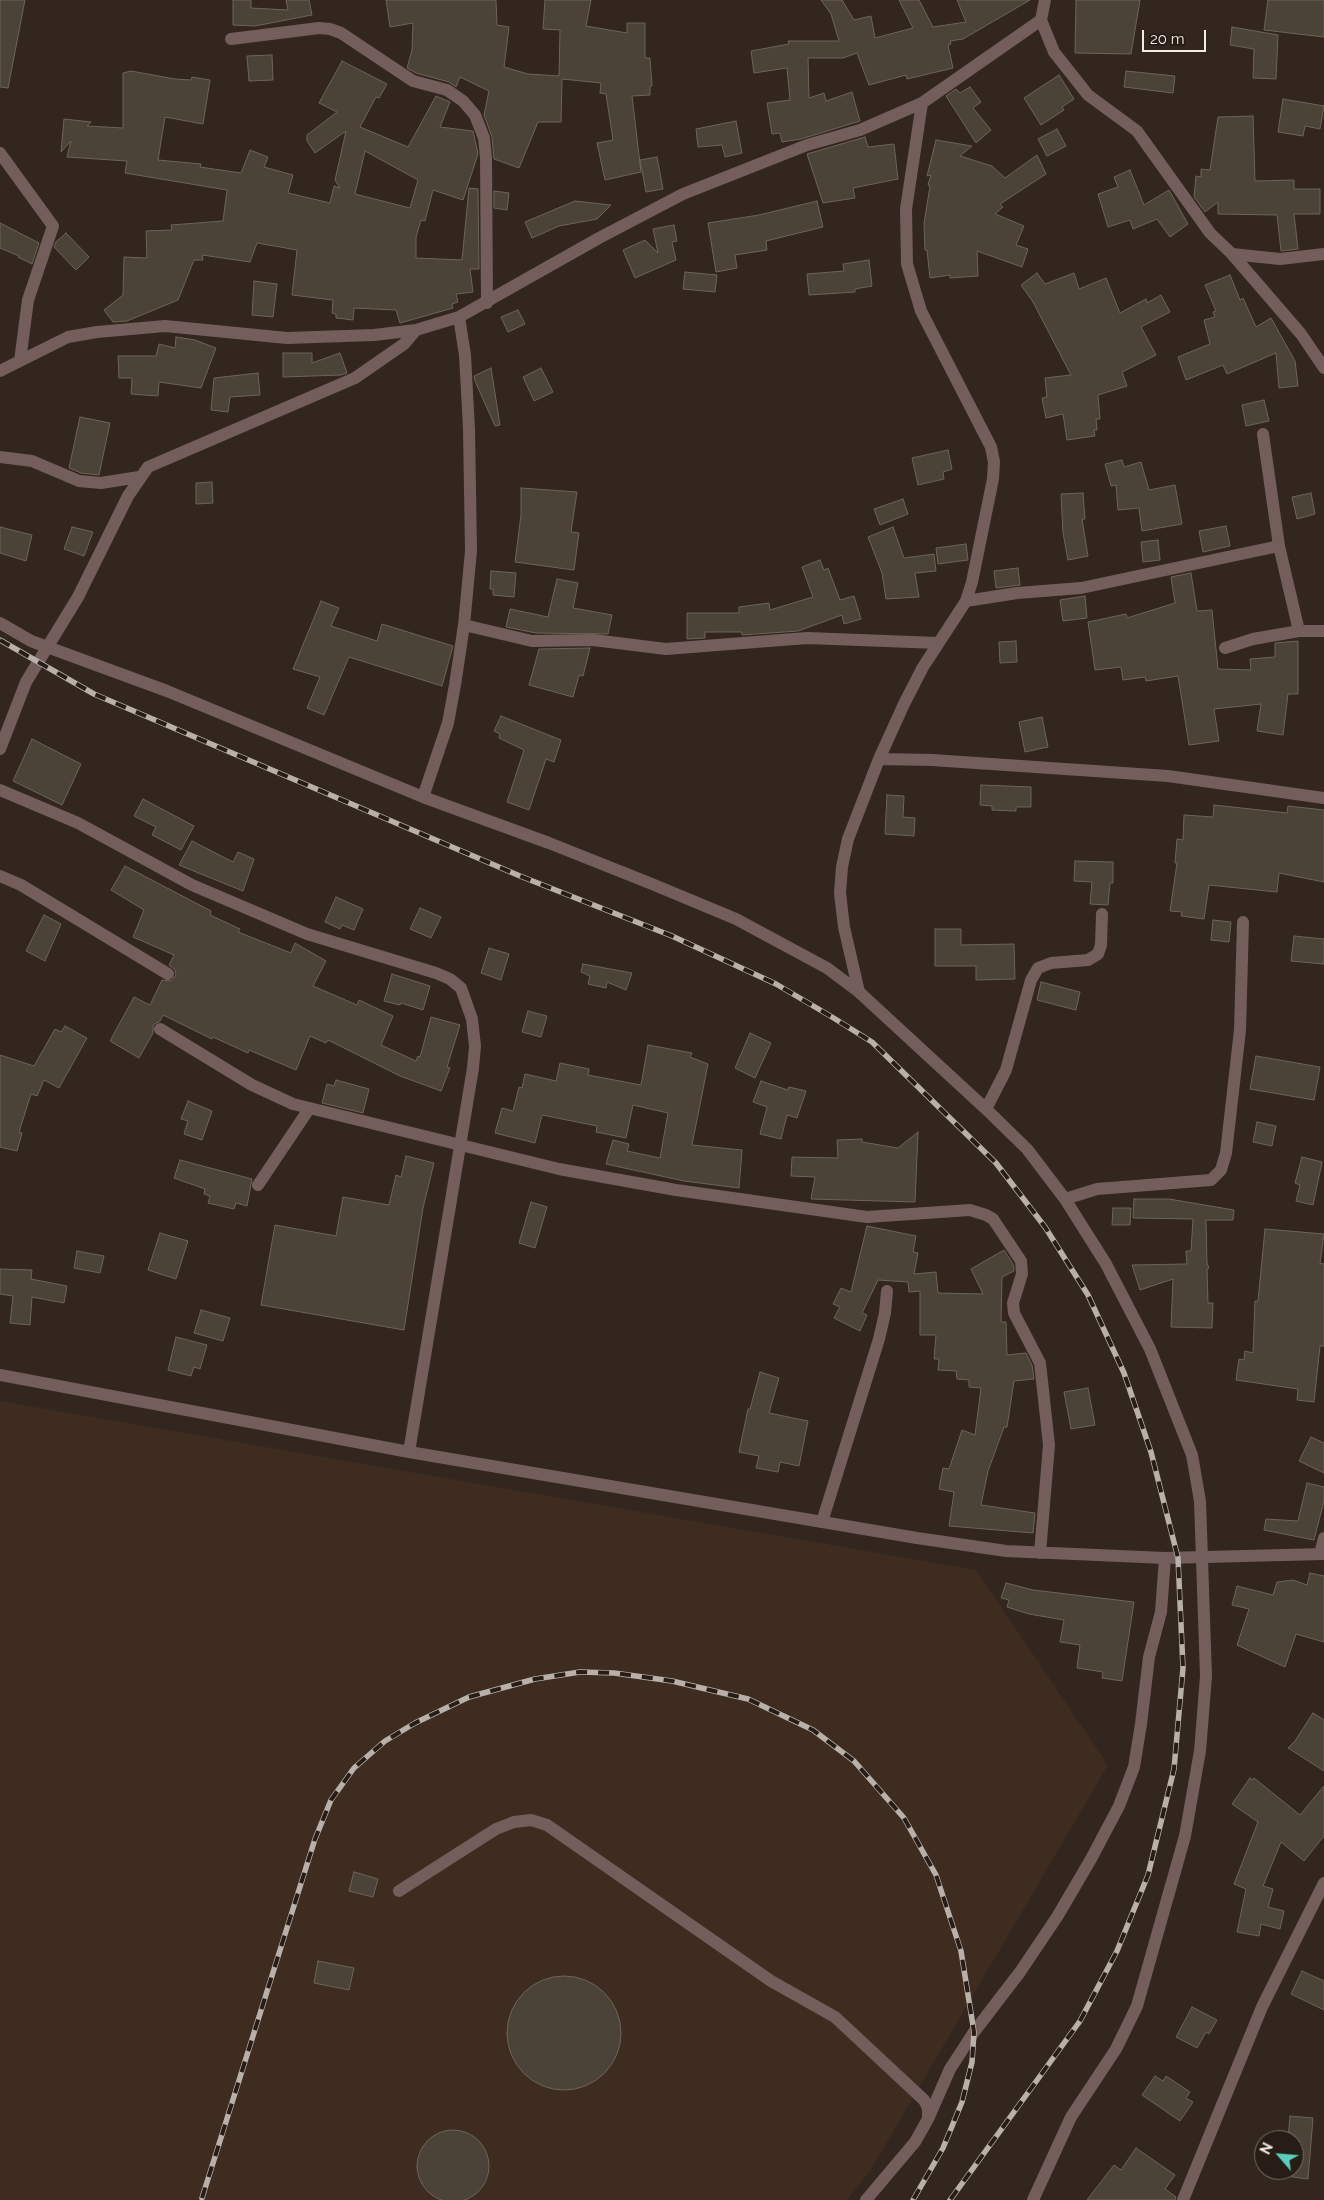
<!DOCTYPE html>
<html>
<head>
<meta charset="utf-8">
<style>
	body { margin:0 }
	#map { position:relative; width:1324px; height:2200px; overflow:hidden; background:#32261f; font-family:Raleway,sans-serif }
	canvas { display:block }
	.north { position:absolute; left:1254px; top:2130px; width:50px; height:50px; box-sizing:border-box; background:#281d16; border:1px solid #796f69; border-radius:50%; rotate:297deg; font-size:14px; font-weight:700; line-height:20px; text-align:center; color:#f3ebe6 }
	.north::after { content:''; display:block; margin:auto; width:18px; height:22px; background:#58cec0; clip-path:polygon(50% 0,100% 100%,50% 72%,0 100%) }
	.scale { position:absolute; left:1142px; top:30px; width:64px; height:22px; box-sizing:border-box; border:2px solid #f3ebe6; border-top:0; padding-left:6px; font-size:15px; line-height:18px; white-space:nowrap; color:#f3ebe6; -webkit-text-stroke:4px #281d16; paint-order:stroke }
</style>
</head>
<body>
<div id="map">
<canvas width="1324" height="2200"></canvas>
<div class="north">N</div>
<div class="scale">20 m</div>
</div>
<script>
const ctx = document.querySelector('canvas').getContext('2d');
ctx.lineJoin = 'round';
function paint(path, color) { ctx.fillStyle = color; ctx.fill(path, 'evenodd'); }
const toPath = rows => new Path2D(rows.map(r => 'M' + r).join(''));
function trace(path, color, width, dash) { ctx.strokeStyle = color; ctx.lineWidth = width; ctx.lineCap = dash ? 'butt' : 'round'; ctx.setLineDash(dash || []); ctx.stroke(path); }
const built = toPath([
	[0,1401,976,1570,1108,1765,870,2171,847,2200,0,2200]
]);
const building = toPath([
	[0,0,25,0,8,88,0,87,0,0],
	[233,0,251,0,251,8,288,10,286,0,309,0,312,15,255,26,233,25,233,0],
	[386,0,496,0,497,25,509,27,504,67,528,74,559,76,560,30,543,29,545,0,591,0,586,26,627,33,627,23,645,23,645,58,650,58,652,86,650,86,650,95,632,96,641,172,605,180,597,143,613,140,606,94,600,93,601,83,562,79,561,122,538,122,519,168,494,159,492,137,484,115,489,91,460,77,456,87,449,82,416,73,407,68,412,50,413,23,390,27,386,0],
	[821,0,842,0,854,20,871,16,875,38,913,28,899,0,919,0,933,27,966,22,957,0,1030,0,963,39,950,41,951,44,948,45,953,68,907,79,906,75,869,85,857,53,843,58,808,58,809,98,824,93,826,101,852,92,860,121,801,139,782,142,780,133,772,134,767,103,790,100,787,68,754,73,751,51,789,44,788,41,839,41,831,14,821,0],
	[1076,0,1140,0,1131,54,1075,53,1076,0],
	[1268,0,1324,0,1324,37,1264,30,1268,0],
	[1232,27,1278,35,1276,79,1253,78,1254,49,1230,45,1232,27],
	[272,55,273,80,249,81,247,56,272,55],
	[342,61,387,84,379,98,376,97,360,127,408,147,436,96,450,102,440,127,473,131,478,154,463,200,433,190,425,221,421,220,416,237,416,258,462,260,469,188,478,189,479,269,470,269,473,292,456,294,458,302,452,304,453,308,400,323,396,310,354,308,353,320,336,318,336,314,332,313,333,300,292,295,297,250,257,243,250,262,202,255,203,260,194,260,178,300,127,321,113,322,104,310,123,295,124,257,147,258,146,231,172,230,171,225,223,221,227,190,125,173,127,161,67,157,71,141,61,152,64,119,91,122,87,126,123,128,123,73,131,71,175,79,191,80,192,77,210,80,203,124,165,117,158,160,201,164,200,167,241,173,250,150,268,157,264,167,293,175,288,193,330,203,334,186,340,188,335,180,346,131,315,153,307,141,307,135,337,112,319,103,342,61],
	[365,151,418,180,410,208,355,194,365,151],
	[1126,71,1175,76,1173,93,1124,87,1126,71],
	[1059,75,1074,99,1062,107,1064,110,1041,125,1024,98,1059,75],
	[970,87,981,102,973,108,991,130,976,143,946,96,956,89,960,93,970,87],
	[1283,99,1324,106,1320,129,1305,126,1303,136,1278,132,1283,99],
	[1253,116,1255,181,1294,180,1294,189,1320,189,1320,214,1294,214,1298,249,1281,251,1277,215,1218,214,1218,202,1205,212,1194,197,1196,176,1201,177,1201,169,1210,170,1218,117,1253,116],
	[736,121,742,153,725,157,722,145,698,147,696,129,736,121],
	[1057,129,1066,146,1047,156,1038,139,1057,129],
	[865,137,868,147,894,144,898,179,853,188,855,198,823,203,807,154,865,137],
	[936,140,972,146,960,156,992,166,1005,178,1037,155,1046,174,1000,204,1003,207,995,214,1024,226,1016,245,1028,249,1022,267,977,251,978,276,950,278,950,275,930,278,927,250,925,250,924,224,930,186,928,185,931,175,927,176,936,140],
	[657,157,663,189,646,192,640,160,657,157],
	[1130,170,1144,205,1169,190,1188,224,1170,237,1157,219,1133,229,1130,220,1108,227,1098,194,1118,187,1114,177,1130,170],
	[494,191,509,193,507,210,494,208,494,191],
	[575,201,611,205,597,219,559,226,532,238,525,222,575,201],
	[817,201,823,227,766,241,767,250,735,255,737,268,716,272,708,223,759,215,817,201],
	[0,223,39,243,32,264,18,257,19,256,0,248,0,223],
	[674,225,677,241,672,242,676,260,635,278,623,250,645,240,658,253,653,229,674,225],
	[66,233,89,257,76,270,54,247,56,242,66,233],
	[869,260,872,286,855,289,855,292,809,295,807,274,844,271,843,264,869,260],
	[685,272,717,275,715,292,683,289,685,272],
	[1037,273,1045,284,1074,273,1079,289,1106,278,1120,313,1146,299,1147,303,1161,295,1170,312,1141,327,1156,355,1122,372,1127,386,1098,395,1100,419,1096,419,1097,430,1094,430,1095,436,1067,440,1063,414,1046,418,1042,398,1047,397,1045,378,1071,375,1033,302,1021,285,1037,273],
	[1230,275,1240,300,1243,298,1256,327,1271,318,1295,361,1298,386,1279,388,1276,353,1227,374,1223,365,1186,380,1178,357,1210,344,1204,320,1215,317,1213,312,1216,311,1205,285,1230,275],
	[254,281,277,284,273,317,252,315,254,281],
	[518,310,525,324,508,332,501,317,518,310],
	[176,337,195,340,216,348,201,388,159,382,158,396,131,394,132,378,119,378,118,356,156,356,159,344,175,348,176,337],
	[283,353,312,353,312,363,340,353,347,373,341,375,283,377,283,353],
	[491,368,500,425,495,426,475,381,474,376,491,368],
	[541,368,553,392,534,401,523,377,541,368],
	[258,373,260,395,230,397,228,412,211,410,214,378,258,373],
	[1264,400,1269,421,1246,426,1242,405,1264,400],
	[80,417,110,423,99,475,81,473,69,468,80,417],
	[948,450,952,469,943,472,944,479,918,485,912,458,948,450],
	[1122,460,1124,467,1141,462,1149,490,1175,485,1182,524,1142,531,1139,508,1118,510,1116,485,1111,486,1105,464,1122,460],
	[212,482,213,503,196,504,196,483,212,482],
	[521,488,577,492,571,532,579,533,574,570,515,562,521,515,521,488],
	[1083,493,1085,519,1082,519,1088,556,1068,560,1063,533,1061,494,1083,493],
	[1311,493,1315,514,1297,519,1292,497,1311,493],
	[903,499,908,514,880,525,874,509,903,499],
	[1226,526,1230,546,1203,552,1199,531,1226,526],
	[0,527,32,535,26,561,0,553,0,527],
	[72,527,93,532,84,556,64,549,72,527],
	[893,527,904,558,934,554,936,571,915,573,919,597,886,599,882,573,868,537,893,527],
	[1158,540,1160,560,1143,562,1141,542,1158,540],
	[966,544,968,560,938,564,936,548,966,544],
	[820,560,824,570,828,568,840,600,854,596,861,619,844,624,842,615,798,631,742,635,742,632,705,632,705,638,687,639,687,613,739,613,739,607,769,603,770,610,813,597,802,567,820,560],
	[1018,568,1020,585,996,588,994,571,1018,568],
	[491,571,516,573,514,597,493,595,493,589,490,589,491,571],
	[1191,573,1197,611,1212,610,1218,669,1251,670,1250,659,1275,657,1275,643,1298,641,1298,694,1288,694,1283,735,1257,731,1261,704,1214,709,1219,741,1189,745,1178,676,1146,681,1145,677,1123,680,1121,667,1095,670,1088,622,1126,614,1127,618,1175,603,1171,577,1191,573],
	[557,579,578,583,573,608,612,615,608,634,536,633,506,627,510,609,548,617,557,579],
	[1085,596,1087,618,1063,621,1060,600,1085,596],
	[321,601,339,608,331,626,377,641,382,624,453,646,442,686,349,657,324,715,307,708,320,677,293,669,321,601],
	[1016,641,1017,662,1000,663,999,642,1016,641],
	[590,648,583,676,579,675,573,697,529,685,539,649,590,648],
	[501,716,561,740,554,762,546,759,529,810,507,802,524,750,499,738,500,734,494,731,501,716],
	[1042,717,1048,747,1025,752,1019,722,1042,717],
	[32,739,81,764,62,805,13,781,32,739],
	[981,785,1031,787,1031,807,1016,807,1016,811,992,810,992,806,980,805,981,785],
	[887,795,904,796,903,817,915,818,914,836,885,834,887,795],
	[143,799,194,826,181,850,152,835,156,827,134,816,143,799],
	[1214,805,1287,813,1288,806,1324,810,1324,882,1279,873,1277,892,1209,885,1204,919,1181,916,1182,912,1170,911,1177,863,1175,863,1177,839,1183,840,1184,815,1213,817,1214,805],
	[192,841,233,862,238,852,254,859,243,891,179,865,192,841],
	[1075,861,1113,862,1113,883,1110,883,1108,905,1090,904,1092,882,1074,881,1075,861],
	[125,866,211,911,210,915,240,929,238,932,291,953,295,943,326,961,313,986,357,1005,359,1000,393,1016,381,1045,416,1061,418,1056,420,1057,431,1017,460,1025,447,1067,450,1068,441,1091,400,1076,328,1040,326,1043,310,1036,296,1070,249,1050,248,1053,213,1037,212,1039,163,1015,160,1021,153,1025,153,1033,139,1058,110,1041,134,997,150,1005,162,980,171,981,176,975,175,970,169,965,174,955,133,937,144,910,111,890,125,866],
	[336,897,363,909,354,930,342,925,340,929,325,922,336,897],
	[420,908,441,917,431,938,410,929,420,908],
	[44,915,61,924,45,961,26,951,44,915],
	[1213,920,1231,922,1229,942,1211,940,1213,920],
	[935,929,961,929,961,945,1014,944,1015,979,976,980,976,966,935,966,935,929],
	[1294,936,1324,939,1324,964,1291,961,1294,936],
	[489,948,509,954,501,980,481,973,489,948],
	[583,964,632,973,626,990,607,982,606,988,588,984,590,976,581,972,583,964],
	[392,974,430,986,423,1010,401,1003,400,1005,384,1001,392,974],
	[1041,982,1080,992,1076,1010,1037,1000,1041,982],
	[528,1011,547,1016,541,1037,522,1032,528,1011],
	[65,1026,87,1038,59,1088,44,1080,37,1096,31,1094,19,1132,22,1133,17,1151,0,1147,0,1055,34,1066,55,1029,61,1032,65,1026],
	[750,1033,771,1043,755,1078,735,1068,750,1033],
	[648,1045,692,1053,690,1057,708,1064,692,1145,742,1150,739,1188,684,1181,606,1164,613,1140,629,1144,627,1151,660,1158,668,1113,633,1105,626,1138,596,1132,597,1126,542,1115,535,1143,495,1133,502,1108,513,1111,519,1087,522,1088,525,1074,556,1081,560,1063,589,1069,588,1075,641,1085,648,1045],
	[1256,1056,1320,1067,1314,1100,1250,1089,1256,1056],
	[336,1080,369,1089,363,1113,322,1103,327,1084,334,1086,336,1080],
	[761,1081,788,1090,789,1087,806,1091,797,1118,787,1115,781,1139,760,1134,767,1107,753,1102,761,1081],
	[188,1101,212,1111,202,1140,184,1134,188,1121,181,1119,188,1101],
	[1257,1122,1276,1126,1272,1146,1253,1142,1257,1122],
	[918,1132,915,1202,811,1199,815,1177,791,1176,792,1157,838,1158,837,1140,862,1139,862,1142,898,1148,918,1132],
	[406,1156,434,1163,423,1208,404,1330,261,1305,275,1225,336,1236,343,1197,389,1205,396,1175,401,1177,406,1156],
	[1302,1157,1322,1162,1313,1205,1296,1201,1300,1185,1295,1183,1302,1157],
	[180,1160,252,1179,247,1206,236,1203,234,1209,208,1203,210,1196,204,1194,205,1189,174,1178,180,1160],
	[1134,1199,1169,1199,1234,1210,1233,1220,1206,1220,1207,1263,1209,1268,1207,1269,1208,1303,1213,1303,1212,1328,1171,1327,1173,1279,1140,1290,1132,1265,1187,1264,1186,1251,1191,1251,1193,1219,1133,1218,1134,1199],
	[531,1202,547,1207,535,1248,519,1243,531,1202],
	[1113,1208,1131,1208,1130,1225,1112,1225,1113,1208],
	[867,1226,916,1236,913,1252,918,1253,914,1274,936,1272,938,1293,983,1294,971,1269,1004,1250,1013,1264,1014,1271,1002,1277,1001,1322,1006,1322,1007,1355,1026,1353,1032,1365,1034,1379,1014,1381,1007,1427,1004,1427,988,1471,981,1505,1035,1513,1033,1533,949,1526,954,1492,939,1489,943,1468,949,1469,962,1430,975,1435,981,1388,969,1387,969,1380,957,1379,956,1371,938,1370,939,1359,934,1359,936,1335,920,1335,920,1291,909,1292,908,1282,878,1280,862,1313,867,1315,860,1331,834,1318,840,1307,833,1304,841,1288,851,1292,867,1226],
	[1265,1229,1324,1234,1320,1263,1324,1264,1324,1346,1320,1346,1314,1402,1297,1400,1298,1389,1236,1380,1239,1359,1244,1360,1245,1351,1253,1353,1255,1301,1258,1301,1265,1229],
	[160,1233,188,1241,176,1279,148,1270,160,1233],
	[77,1251,104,1256,100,1273,74,1268,77,1251],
	[0,1269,32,1270,31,1279,67,1286,64,1303,32,1297,30,1325,10,1323,13,1296,0,1294,0,1269],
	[201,1310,230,1318,223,1341,194,1333,201,1310],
	[176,1337,207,1345,200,1369,194,1367,191,1376,168,1370,176,1337],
	[760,1372,779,1378,769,1413,808,1421,799,1466,780,1462,778,1472,756,1468,759,1456,739,1452,748,1409,750,1409,760,1372],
	[1088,1388,1095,1425,1071,1429,1064,1392,1088,1388],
	[1311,1437,1324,1443,1324,1473,1299,1461,1311,1437],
	[1307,1483,1324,1487,1324,1501,1314,1540,1264,1530,1266,1519,1298,1521,1307,1483],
	[1310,1573,1324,1576,1324,1642,1296,1634,1285,1667,1237,1645,1249,1609,1232,1605,1237,1586,1273,1595,1277,1582,1293,1580,1307,1585,1310,1573],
	[1006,1583,1033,1590,1134,1602,1122,1681,1102,1678,1103,1672,1077,1668,1080,1645,1060,1642,1064,1620,1029,1614,1007,1607,1009,1600,1001,1598,1006,1583],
	[1313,1713,1324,1720,1324,1771,1288,1748,1295,1741,1313,1713],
	[1250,1778,1252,1780,1254,1778,1300,1815,1324,1786,1324,1836,1304,1861,1281,1842,1263,1886,1273,1889,1268,1907,1284,1911,1280,1929,1261,1924,1259,1936,1237,1932,1246,1889,1234,1884,1258,1822,1232,1804,1250,1778],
	[354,1872,378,1879,373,1897,349,1891,354,1872],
	[318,1961,354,1968,349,1990,314,1983,318,1961],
	[1302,1971,1324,1981,1324,2010,1291,1994,1302,1971],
	'507 2033a57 57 0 1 1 114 0a57 57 0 1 1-114 0Z',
	[1192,2007,1217,2020,1209,2034,1206,2032,1197,2048,1176,2037,1192,2007],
	[1155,2076,1163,2081,1166,2076,1190,2092,1186,2098,1193,2102,1180,2121,1142,2095,1155,2076],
	[1290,2116,1313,2118,1308,2179,1285,2176,1285,2170,1294,2170,1294,2140,1288,2140,1290,2116],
	'417 2166a36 36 0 1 1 72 0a36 36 0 1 1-72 0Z',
	[1136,2148,1175,2175,1165,2189,1176,2197,1175,2200,1087,2200,1114,2165,1121,2170,1136,2148]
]);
const minor = toPath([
	[1041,20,1054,52,1088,95,1137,131,1210,233,1232,254,1301,334,1324,368],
	[231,39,319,28,330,29,341,33,413,81,447,90,463,101,475,115,484,138,486,157,487,303],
	[0,153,53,226,28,300,20,361],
	[1232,254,1280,259,1324,254],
	[0,371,68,337,97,332,165,326,287,338,374,335,416,330,459,317,599,238,683,194,807,145,860,130,922,103,1041,20,1045,0],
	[1263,434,1279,546,1299,631],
	[0,457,32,461,79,481,101,483,139,477],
	[966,601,1017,593,1081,588,1279,546],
	[0,623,31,641,167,691,423,797,549,843,652,884,736,919,827,968,859,992,986,1109,1027,1149,1065,1199,1106,1264,1150,1349,1192,1455,1200,1501,1206,1676,1200,1751,1185,1836,1137,2006,1116,2049,1071,2117,1033,2200],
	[464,625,532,641,593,640,666,649,807,638,938,643],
	[1225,648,1253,639,1299,631,1324,631],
	[0,749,26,682,78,597,128,496,148,467,355,378,404,344,416,330],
	[879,759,932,760,1168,776,1324,798],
	[0,790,78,823,192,885,307,934,436,973,450,979,461,988,472,1019,475,1046,473,1068,409,1452],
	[423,797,448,723,455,685,464,625,471,551,469,429,465,355,459,317],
	[0,876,21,885,168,974],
	[859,992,844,927,840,893,842,867,848,839,879,759,904,704,923,667,966,601,972,582,993,479,994,462,991,447,921,311,907,264,906,209,922,103],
	[160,1029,252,1085,293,1104,559,1169,676,1190,867,1217,970,1210,986,1215,993,1219,1021,1261,1022,1274,1013,1303,1014,1313,1040,1363,1049,1445,1040,1553],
	[986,1109,1006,1070,1031,980,1038,968,1051,963,1088,960,1098,954,1101,945,1102,914],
	[258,1185,309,1109],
	[1065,1199,1097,1189,1211,1180,1221,1170,1226,1153,1240,1030,1243,922],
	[0,1375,409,1452,917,1538,1006,1551,1165,1558,1324,1554],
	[822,1522,879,1339,885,1313,887,1291],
	[1320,1554,1324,1538],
	[399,1891,496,1829,514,1822,531,1820,547,1825,771,1981,835,2017,924,2100,928,2108,928,2117],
	[866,2200,915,2142,928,2119,950,2069,974,2032,1020,1972,1057,1917,1091,1859,1119,1806,1134,1767,1141,1724,1149,1657,1161,1612,1165,1558],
	[1183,2200,1262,2007,1324,1883]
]);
const rail = toPath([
	[0,640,94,694,520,876,672,936,776,984,832,1017,872,1042,996,1163,1045,1227,1088,1295,1124,1373,1151,1452,1178,1558,1183,1668,1174,1769,1148,1875,1117,1951,1080,2021,950,2200],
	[202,2198,315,1839,331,1800,354,1768,385,1741,415,1723,469,1697,535,1679,580,1672,614,1673,672,1681,748,1699,813,1730,854,1761,904,1818,936,1875,961,1951,974,2032,972,2062,962,2102,943,2148,913,2200]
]);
paint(built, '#3e2c21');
paint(building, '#4b4337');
trace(building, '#6d6558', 1);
trace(minor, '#735e5c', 12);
trace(rail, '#b9b0aa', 5.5);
trace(rail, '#281d16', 4, [11]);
</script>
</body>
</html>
